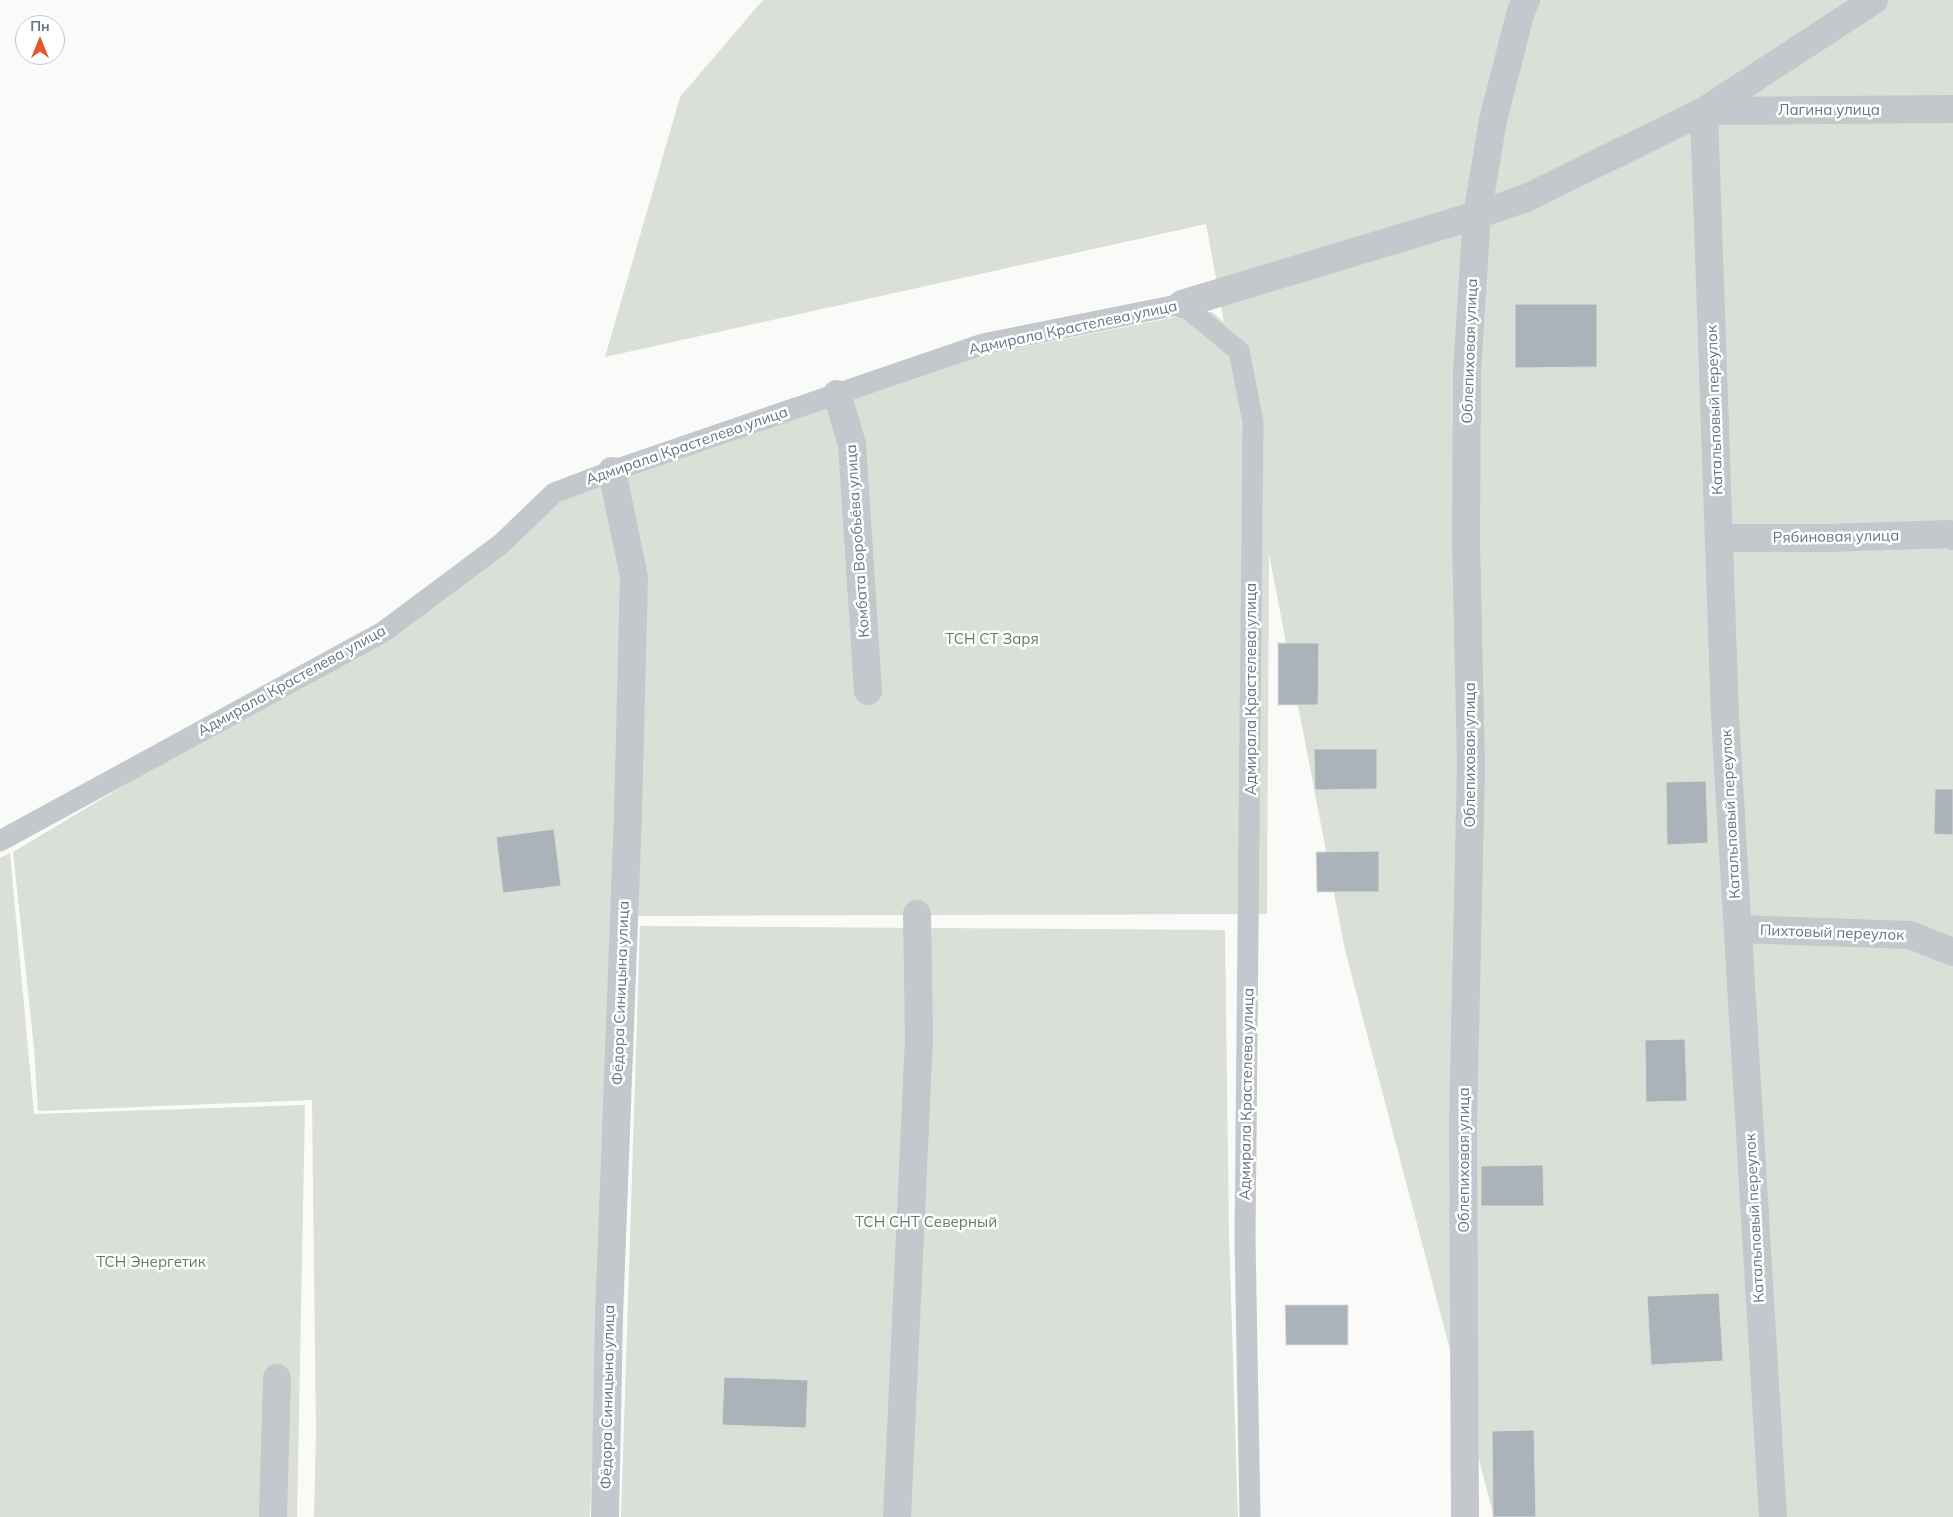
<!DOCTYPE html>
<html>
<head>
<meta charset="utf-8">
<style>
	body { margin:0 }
	#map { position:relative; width:1953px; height:1517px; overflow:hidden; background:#fafaf8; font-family:Mulish,sans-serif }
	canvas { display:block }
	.north { position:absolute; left:15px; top:15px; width:50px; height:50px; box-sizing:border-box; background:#fff; border:1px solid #c1c8cd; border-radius:50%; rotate:0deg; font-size:14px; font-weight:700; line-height:20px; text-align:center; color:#657683 }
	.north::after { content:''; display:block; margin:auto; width:18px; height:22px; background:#e4572e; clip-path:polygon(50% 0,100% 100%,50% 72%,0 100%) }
</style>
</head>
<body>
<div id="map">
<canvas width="1953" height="1517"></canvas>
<div class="north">Пн</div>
</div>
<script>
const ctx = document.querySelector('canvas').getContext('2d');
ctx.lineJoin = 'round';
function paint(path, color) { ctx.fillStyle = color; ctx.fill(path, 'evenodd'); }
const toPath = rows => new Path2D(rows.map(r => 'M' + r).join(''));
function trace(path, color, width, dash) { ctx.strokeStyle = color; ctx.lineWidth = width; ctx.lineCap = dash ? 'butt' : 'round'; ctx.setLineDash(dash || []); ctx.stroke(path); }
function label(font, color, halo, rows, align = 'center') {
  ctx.font = font + ' Mulish,sans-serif'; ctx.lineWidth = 5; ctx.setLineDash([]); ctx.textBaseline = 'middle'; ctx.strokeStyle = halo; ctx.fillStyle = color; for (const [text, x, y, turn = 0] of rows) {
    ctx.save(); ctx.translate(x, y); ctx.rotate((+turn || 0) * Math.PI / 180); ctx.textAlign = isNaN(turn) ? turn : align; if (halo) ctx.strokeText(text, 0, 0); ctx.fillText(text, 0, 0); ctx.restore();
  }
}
const green = toPath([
	[763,0,1953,0,1953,1517,1494,1517,1345,950,1269,554,1267,914,612,916,590,1517,314,1517,316,1431,312,1100,38,1111,34,1048,13,852,145,773,280,697,556,500,962,359,1181,316,1212,312,1224,322,1206,224,605,357,680,97],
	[10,853,34,1114,305,1105,297,1517,0,1517,0,858],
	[640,926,1225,930,1229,1236,1238,1517,621,1517]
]);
const building = toPath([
	[1515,304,1597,304,1597,367,1515,368,1515,304],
	[1278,643,1319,643,1318,705,1278,705,1278,643],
	[1314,749,1377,749,1377,789,1315,790,1314,749],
	[1706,781,1708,843,1667,845,1666,782,1706,781],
	[1935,789,1953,789,1953,835,1934,834,1935,789],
	[554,829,561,886,503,893,496,837,554,829],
	[1379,851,1379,892,1317,892,1316,852,1379,851],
	[1685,1039,1687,1101,1646,1102,1645,1040,1685,1039],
	[1543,1165,1544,1206,1481,1206,1481,1166,1543,1165],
	[1719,1293,1723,1361,1651,1365,1647,1296,1719,1293],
	[1285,1305,1348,1305,1348,1345,1286,1345,1285,1305],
	[724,1377,808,1380,806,1428,722,1425,724,1377],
	[1534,1430,1536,1517,1493,1517,1492,1431,1534,1430]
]);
const lane = toPath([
	[0,841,383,632,501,544,554,493,612,471,983,344,1182,304,1239,351,1253,422,1245,1238,1250,1517]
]);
const street = toPath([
	[1182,304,1477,215,1526,198,1704,111,1874,0],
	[837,394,852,444,868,691],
	[1719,538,1828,538,1949,534,1953,536],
	[1738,929,1910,935,1953,952],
	[273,1517,277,1378],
	[605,1517,609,1317,628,813,634,577,612,471],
	[897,1517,919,1038,917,914],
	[1465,1517,1463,1123,1471,766,1466,541,1467,371,1477,215,1493,120,1521,11,1526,0],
	[1773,1517,1725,717,1704,111,1953,109]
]);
const streetNames = [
	["Лагина улица",1829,110],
	["Адмирала Крастелева улица",1073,328,-12],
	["Облепиховая улица",1470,351,-88],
	["Катальповый переулок",1715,410,-92],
	["Адмирала Крастелева улица",687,446,-19],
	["Рябиновая улица",1836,537,-1],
	["Комбата Воробьёва улица",858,541,-94],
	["Адмирала Крастелева улица",292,681,-29],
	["Адмирала Крастелева улица",1251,689,-90],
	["Облепиховая улица",1470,755,-90],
	["Катальповый переулок",1731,814,-93],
	["Пихтовый переулок",1832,933,2],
	["Фёдора Синицына улица",621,993,-88],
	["Адмирала Крастелева улица",1247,1094,-89],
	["Облепиховая улица",1464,1160,-90],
	["Катальповый переулок",1755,1218,-93],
	["Фёдора Синицына улица",608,1397,-89]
];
const parkNames = [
	["ТСН СТ Заря",992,639],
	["ТСН СНТ Северный",926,1222],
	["ТСН Энергетик",151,1262]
];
paint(green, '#dadfd7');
paint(building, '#aab3b9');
trace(building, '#dcdcda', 1);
trace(lane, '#c3c8cc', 21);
trace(street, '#c3c8cc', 28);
label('15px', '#657683', '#fff', streetNames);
label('15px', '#687a64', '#fff', parkNames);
</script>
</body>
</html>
